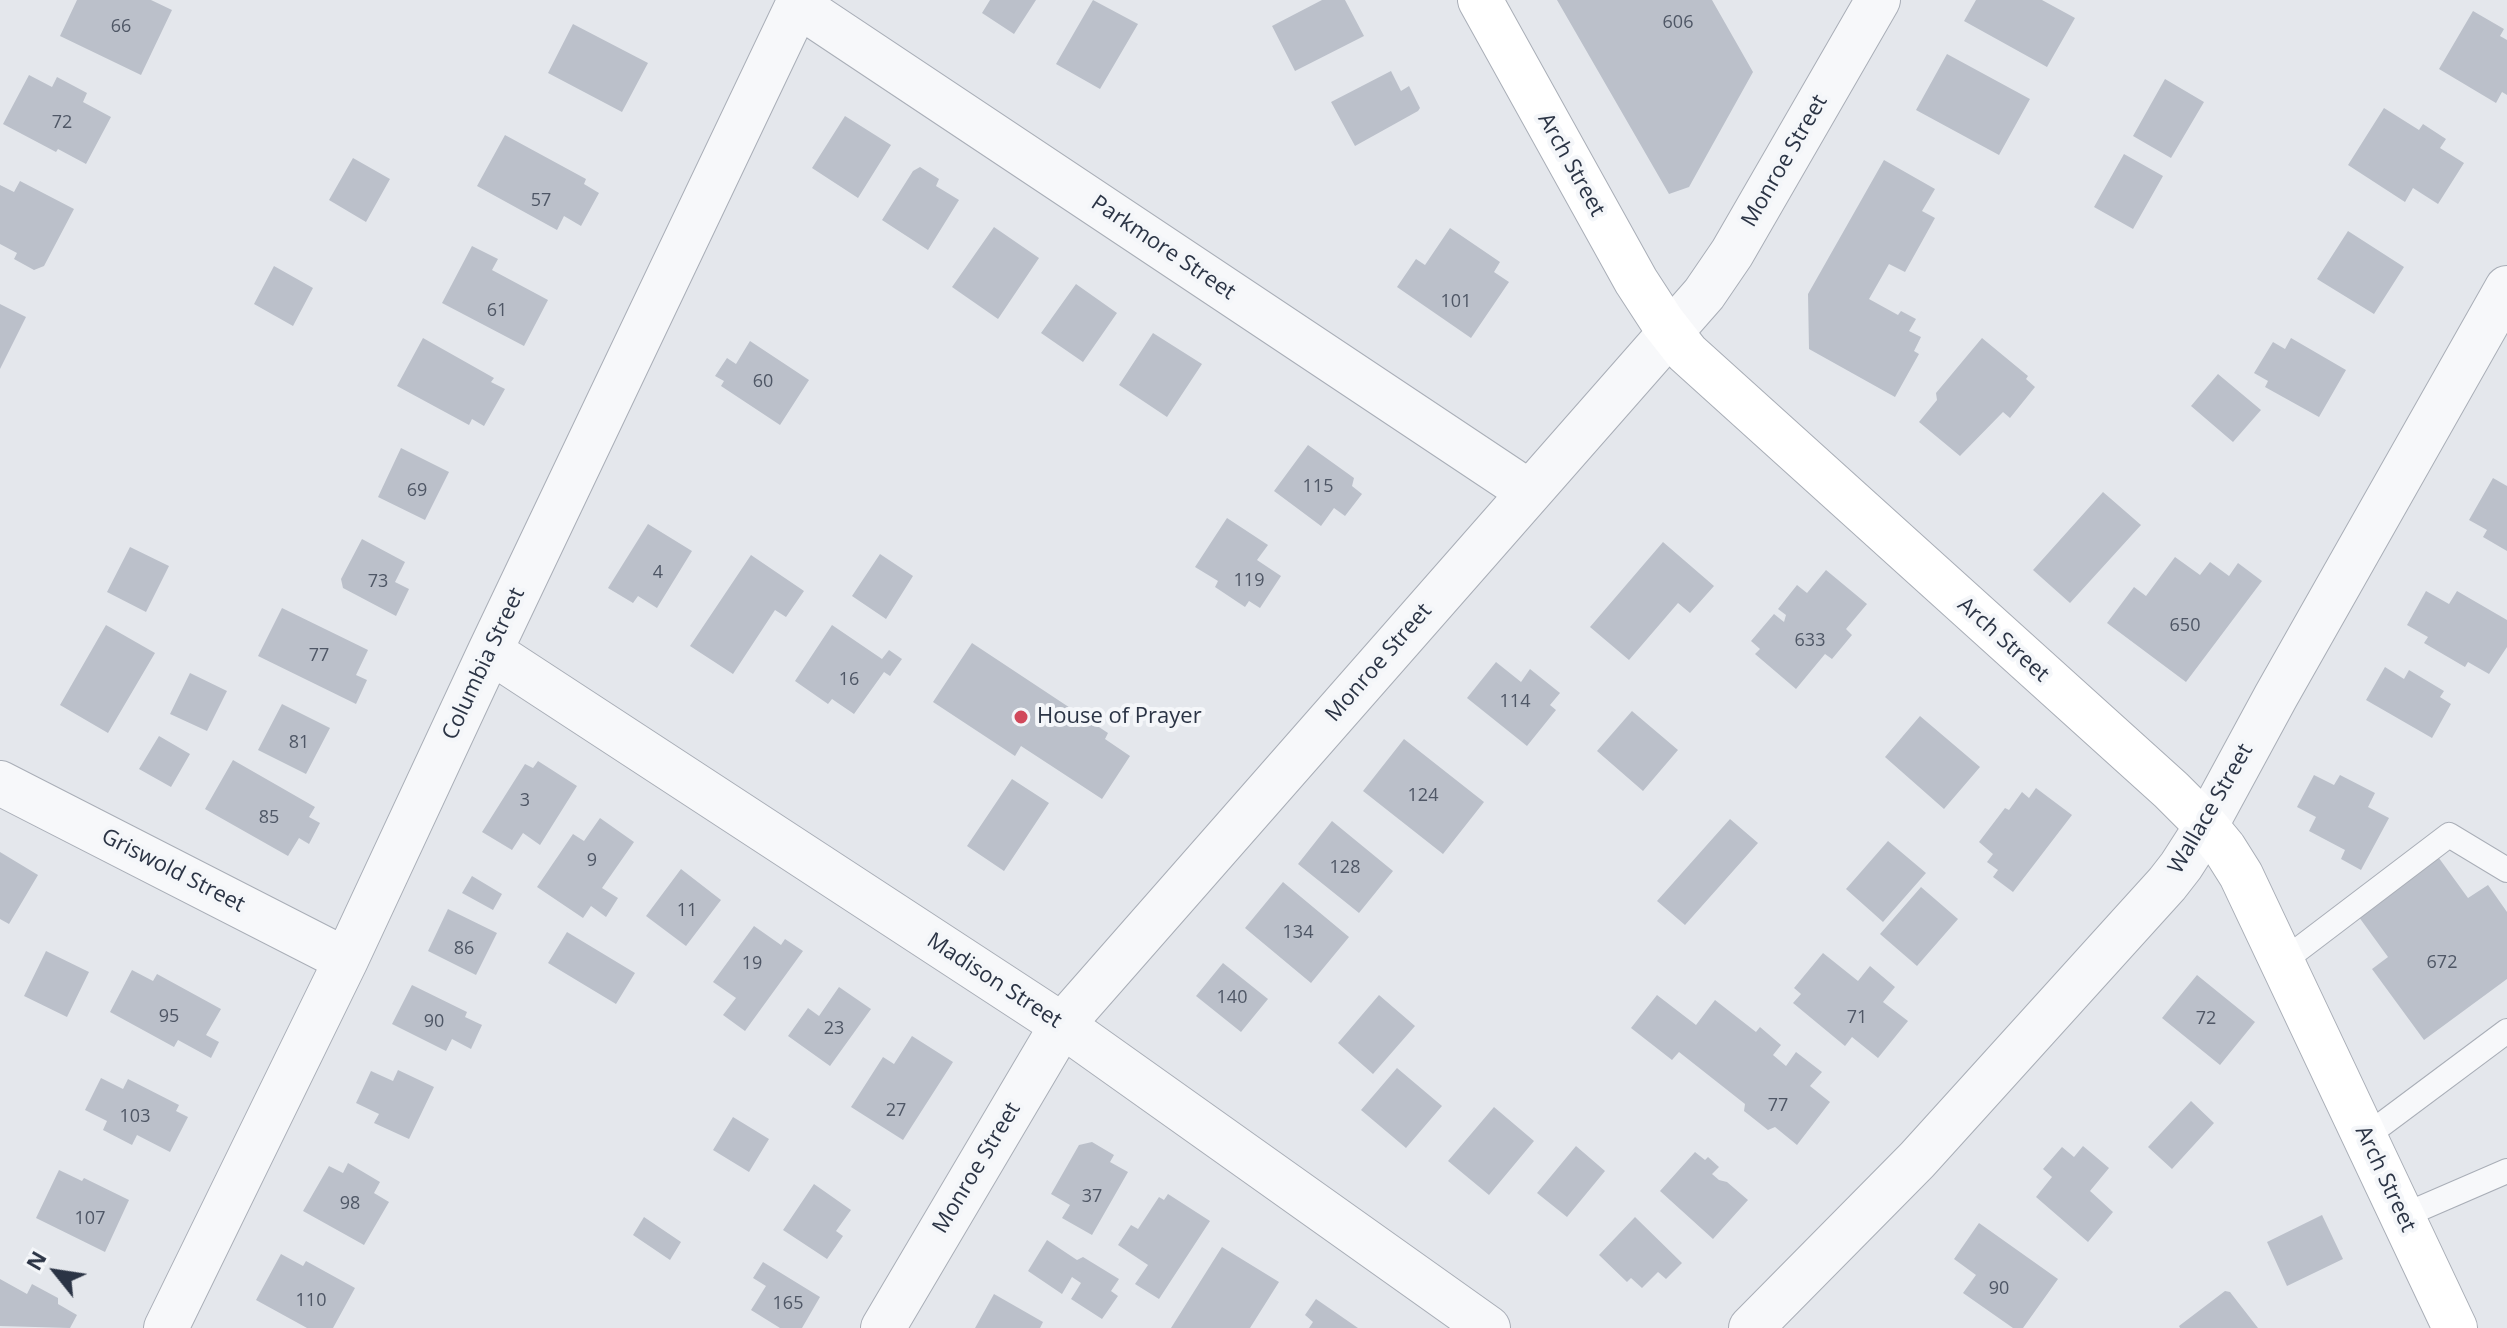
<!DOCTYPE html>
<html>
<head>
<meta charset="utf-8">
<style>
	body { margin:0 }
	#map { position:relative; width:2507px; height:1328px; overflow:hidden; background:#e4e7ec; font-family:"Open Sans",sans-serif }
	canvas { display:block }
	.north { position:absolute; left:16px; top:1232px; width:80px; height:80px; -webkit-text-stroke:6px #f4f6f9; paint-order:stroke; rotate:300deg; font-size:22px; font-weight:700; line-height:32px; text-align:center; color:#2b3445 }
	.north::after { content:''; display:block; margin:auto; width:28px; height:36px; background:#2b3445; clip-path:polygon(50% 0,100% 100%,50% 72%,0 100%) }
</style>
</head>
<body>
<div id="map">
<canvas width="2507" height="1328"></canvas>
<div class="north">N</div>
</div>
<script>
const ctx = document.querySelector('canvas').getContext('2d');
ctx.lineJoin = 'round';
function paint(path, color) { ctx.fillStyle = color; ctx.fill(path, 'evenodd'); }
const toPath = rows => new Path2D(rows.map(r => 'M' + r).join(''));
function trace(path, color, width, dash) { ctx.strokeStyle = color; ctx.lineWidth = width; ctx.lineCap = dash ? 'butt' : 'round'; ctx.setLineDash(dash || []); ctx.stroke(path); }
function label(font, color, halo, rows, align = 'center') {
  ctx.font = font + ' "Open Sans",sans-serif'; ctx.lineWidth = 8; ctx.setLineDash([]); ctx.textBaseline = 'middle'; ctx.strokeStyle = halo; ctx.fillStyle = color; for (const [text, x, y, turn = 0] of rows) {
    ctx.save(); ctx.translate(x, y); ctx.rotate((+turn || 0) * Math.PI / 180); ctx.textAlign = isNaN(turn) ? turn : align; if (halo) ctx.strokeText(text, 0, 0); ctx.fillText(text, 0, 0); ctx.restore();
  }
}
const building = toPath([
	[77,0,151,0,172,10,141,75,60,36],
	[990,0,1036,0,1014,34,982,13],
	[1093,0,1138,24,1100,89,1056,64],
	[1322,0,1345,0,1364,36,1295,71,1272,26],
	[1557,0,1712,0,1753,72,1689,187,1669,194],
	[1976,0,2042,0,2075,18,2047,67,1964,21],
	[2473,11,2504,29,2500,36,2507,40,2507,95,2502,92,2496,103,2439,69],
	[573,24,648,63,622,112,548,73],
	[1947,54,2030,99,1999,155,1916,110],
	[1391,71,1401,91,1409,86,1420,108,1418,111,1355,146,1331,102],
	[29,75,52,87,57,77,87,93,83,102,111,117,86,164,58,149,56,152,3,124],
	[2165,79,2204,102,2171,158,2133,136],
	[2384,108,2419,130,2423,124,2446,139,2440,148,2464,163,2438,204,2413,188,2405,202,2348,165],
	[845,116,891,145,858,198,812,168],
	[505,135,586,179,584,184,599,193,581,226,564,216,557,230,477,186],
	[2124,154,2163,176,2133,229,2094,207],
	[353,158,390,179,366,222,329,200],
	[1884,160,1935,189,1922,211,1935,218,1905,272,1889,264,1869,299,1898,315,1901,311,1916,319,1909,331,1921,337,1914,351,1919,354,1895,397,1809,349,1808,294],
	[920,167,939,179,936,186,959,200,928,250,882,220,913,171],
	[20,181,74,209,44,266,34,270,14,259,17,253,0,244,0,185,14,192],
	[994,227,1039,258,998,319,952,287],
	[1450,228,1500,262,1494,272,1509,282,1471,338,1397,287,1416,259,1425,265],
	[2348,231,2404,267,2374,314,2317,279],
	[472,246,498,259,492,270,548,300,524,346,442,303],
	[274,266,313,288,293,326,254,304],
	[1076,284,1117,313,1083,362,1041,333],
	[0,304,26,317,0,369],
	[1153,333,1202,364,1167,417,1119,385],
	[423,338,494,378,491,382,505,389,484,426,472,419,469,425,397,386],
	[1982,338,2028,376,2026,379,2035,387,2010,418,2003,412,1960,456,1919,422,1937,400,1936,393],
	[2291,338,2346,370,2319,417,2265,387,2268,381,2254,373,2273,342,2285,349],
	[750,341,809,380,780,425,721,386,724,381,715,376,727,358,736,364],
	[2218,374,2261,410,2233,442,2191,406],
	[1308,445,1354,478,1352,486,1362,494,1345,516,1334,508,1321,526,1274,491],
	[401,448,449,472,425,520,378,497],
	[2493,478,2507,486,2507,551,2483,537,2487,530,2469,520],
	[2103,492,2141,525,2070,603,2033,570],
	[1227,518,1268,545,1257,560,1281,576,1260,608,1249,601,1245,607,1215,587,1218,581,1195,567],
	[648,524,692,551,657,608,638,596,633,603,608,588],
	[362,539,405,562,395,582,409,589,396,616,343,588,341,579],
	[1663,542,1714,586,1690,613,1678,603,1629,660,1590,627],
	[130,547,169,566,146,612,107,592],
	[880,554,913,576,886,619,852,596],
	[751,555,804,591,786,617,775,610,733,674,690,646],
	[2175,557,2200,575,2210,562,2229,576,2238,563,2262,581,2186,682,2107,623,2134,587,2146,596],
	[1826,570,1867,604,1846,629,1852,635,1832,659,1825,654,1796,689,1755,654,1760,649,1751,641,1774,614,1784,622,1786,615,1778,609,1797,585,1807,593],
	[2426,591,2449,604,2457,591,2507,620,2507,647,2489,674,2468,662,2465,667,2424,643,2428,637,2407,625],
	[282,608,368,650,356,675,367,680,356,704,258,656],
	[106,625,155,653,108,733,60,705],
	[832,625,882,659,889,650,902,659,890,676,884,672,854,714,832,699,828,704,795,681],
	[972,643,1108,733,1105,739,1130,756,1102,799,1021,746,1015,756,933,702],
	[1496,662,1521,682,1530,669,1560,693,1550,705,1556,710,1527,746,1467,698],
	[2385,667,2404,679,2409,670,2444,691,2440,697,2451,704,2432,738,2366,700],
	[190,673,227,691,207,731,170,714],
	[282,704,330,728,306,774,258,750],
	[1632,711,1678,750,1643,791,1597,751],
	[1920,716,1980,767,1944,809,1885,757],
	[159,736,190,754,171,787,139,769],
	[1404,739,1484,802,1443,854,1363,791],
	[233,760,315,807,309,817,320,823,309,844,299,838,288,856,205,809],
	[538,761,577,786,540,845,523,833,512,850,482,832,525,764,533,768],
	[2314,775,2334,785,2340,775,2375,793,2368,807,2389,818,2361,870,2341,859,2345,850,2309,831,2316,817,2297,807],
	[1012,779,1049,803,1004,871,967,846],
	[2036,788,2072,815,2013,892,1993,877,1998,870,1987,862,1993,854,1979,842,2005,808,2009,810,2022,792,2029,798],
	[600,818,634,842,602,888,618,898,606,917,591,906,583,918,537,887,573,834,584,841],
	[1730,819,1758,843,1685,925,1657,901],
	[1332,821,1393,871,1359,913,1298,864],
	[1888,841,1926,873,1883,922,1846,889],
	[0,852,38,875,9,924,0,919],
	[2436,854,2468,898,2488,885,2507,912,2507,979,2424,1040,2372,969,2388,957,2356,913],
	[681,869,721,900,686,946,646,916],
	[472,876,502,894,493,910,462,893],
	[1283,882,1349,937,1311,983,1245,928],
	[1921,887,1958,919,1917,966,1880,934],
	[448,909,497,933,476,975,428,951],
	[754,926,781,945,785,939,803,951,745,1031,723,1015,736,998,713,982],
	[567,932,635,973,616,1004,548,963],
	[46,951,89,972,67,1017,24,996],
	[1823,953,1858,981,1870,966,1895,987,1883,1002,1908,1021,1878,1058,1852,1037,1845,1046,1793,1003,1801,994,1794,988],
	[1223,963,1268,999,1241,1032,1196,996],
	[132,970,153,981,157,974,221,1009,206,1035,219,1042,211,1058,178,1040,174,1047,110,1012],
	[2197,975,2255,1022,2220,1065,2162,1018],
	[412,985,467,1012,465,1017,482,1025,471,1049,452,1039,446,1051,392,1024],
	[839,987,871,1009,830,1066,788,1036,808,1008,819,1016],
	[1379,995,1415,1026,1373,1074,1338,1043],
	[1657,995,1696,1025,1715,1000,1756,1032,1760,1027,1781,1045,1773,1055,1786,1066,1796,1052,1822,1072,1810,1086,1830,1102,1797,1145,1775,1127,1768,1130,1744,1111,1745,1104,1679,1052,1672,1060,1631,1028],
	[912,1036,953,1062,903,1140,851,1107,883,1057,894,1064],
	[1397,1068,1442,1106,1406,1148,1361,1110],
	[398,1070,434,1087,409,1139,374,1123,379,1114,356,1103,371,1071,393,1081],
	[101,1078,123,1089,128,1079,179,1105,176,1111,188,1117,170,1152,137,1135,132,1145,103,1130,107,1121,85,1110],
	[2191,1101,2214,1123,2172,1169,2148,1147],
	[1494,1107,1534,1141,1489,1195,1448,1161],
	[733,1117,769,1139,749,1172,713,1150],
	[1092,1142,1114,1155,1110,1162,1128,1172,1092,1235,1062,1218,1070,1205,1051,1194,1079,1145],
	[1576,1146,1605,1171,1567,1217,1537,1193],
	[2083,1146,2109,1168,2090,1191,2113,1212,2088,1242,2036,1197,2052,1177,2043,1169,2062,1147,2074,1157],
	[1695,1152,1705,1160,1708,1157,1719,1167,1712,1174,1719,1180,1727,1182,1748,1200,1713,1239,1660,1191],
	[348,1163,380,1182,374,1193,389,1202,364,1245,303,1211,329,1166,343,1173],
	[59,1170,82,1181,84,1178,129,1200,105,1252,36,1218],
	[814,1184,851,1210,836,1231,843,1236,827,1259,783,1230],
	[1168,1194,1210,1221,1159,1299,1135,1284,1148,1265,1118,1245,1131,1225,1138,1229,1159,1197,1164,1200],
	[2322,1215,2343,1259,2287,1286,2267,1242],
	[644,1217,681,1242,670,1260,633,1235],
	[1635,1217,1682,1263,1666,1279,1658,1272,1642,1288,1631,1278,1627,1282,1599,1255],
	[1979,1223,2058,1279,2023,1328,2013,1328,1963,1293,1976,1275,1954,1259],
	[1047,1240,1077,1260,1083,1257,1119,1279,1111,1291,1118,1296,1102,1319,1071,1299,1081,1283,1072,1277,1062,1294,1028,1271],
	[1222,1247,1279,1282,1250,1328,1171,1328],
	[281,1254,303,1266,306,1261,355,1288,333,1328,307,1328,256,1300],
	[763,1262,820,1297,802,1328,780,1328,751,1310,766,1286,753,1278],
	[0,1279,27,1294,32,1284,58,1298,58,1304,77,1315,70,1328,0,1326],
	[2225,1291,2230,1292,2258,1328,2180,1328,2179,1326],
	[994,1294,1043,1322,1040,1328,975,1328],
	[1316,1299,1358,1328,1309,1328,1313,1322,1305,1315]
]);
const service = toPath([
	[2282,962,2449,835,2507,870],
	[2365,1137,2507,1031],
	[2403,1216,2507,1171]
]);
const minor = toPath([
	[798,5,1529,492],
	[490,651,1062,1025,1488,1328],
	[0,783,346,960],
	[166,1328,346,960,490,651,800,0],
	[1751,1328,1917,1160,2167,884,2181,866,2199,838,2276,696,2507,288]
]);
const tertiary = toPath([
	[883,1328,1062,1025,1704,294,1732,253,1878,0]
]);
const secondary = toPath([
	[1480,0,1636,281,1662,321,1687,353,2171,790,2201,820,2224,848,2241,875,2455,1328]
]);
const markers = [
	[1021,717,8,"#d1495b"]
];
const numberNames = [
	["606",1678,23],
	["66",121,27],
	["72",62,123],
	["57",541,201],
	["101",1456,302],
	["61",497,311],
	["60",763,382],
	["115",1318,487],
	["69",417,491],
	["4",658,573],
	["119",1249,581],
	["73",378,582],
	["650",2185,626],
	["633",1810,641],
	["77",319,656],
	["16",849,680],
	["114",1515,702],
	["81",299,743],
	["124",1423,796],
	["3",525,801],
	["85",269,818],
	["9",592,861],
	["128",1345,868],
	["11",687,911],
	["134",1298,933],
	["86",464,949],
	["672",2442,963],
	["19",752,964],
	["140",1232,998],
	["95",169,1017],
	["71",1857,1018],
	["72",2206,1019],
	["90",434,1022],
	["23",834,1029],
	["77",1778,1106],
	["27",896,1111],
	["103",135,1117],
	["37",1092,1197],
	["98",350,1204],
	["107",90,1219],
	["90",1999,1289],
	["110",311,1301],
	["165",788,1304]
];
const streetNames = [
	["Monroe Street",1785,161,-60],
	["Arch Street",1571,165,61],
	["Parkmore Street",1163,248,34],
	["Arch Street",2003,640,42],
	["Monroe Street",1379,663,-49],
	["Columbia Street",484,664,-65],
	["Wallace Street",2211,809,-60],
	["Griswold Street",173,871,27],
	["Madison Street",994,981,33],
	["Monroe Street",977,1168,-59],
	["Arch Street",2385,1179,65]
];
const poiNames = [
	["House of Prayer",1037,717]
];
paint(building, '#bbc0ca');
trace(service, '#a9aeb7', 26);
trace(minor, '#a9aeb7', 46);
trace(tertiary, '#a9aeb7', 46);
trace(secondary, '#a9aeb7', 46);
trace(service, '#f7f8fa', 24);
trace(minor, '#f7f8fa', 44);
trace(tertiary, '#f7f8fa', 44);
trace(secondary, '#fff', 44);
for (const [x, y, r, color] of markers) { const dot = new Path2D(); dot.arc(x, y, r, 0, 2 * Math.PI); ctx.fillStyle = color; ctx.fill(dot); trace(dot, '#f4f6f9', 3); }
label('18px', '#4f5766', null, numberNames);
label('22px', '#2b3445', '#f4f6f9', streetNames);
label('22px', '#2b3445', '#f4f6f9', poiNames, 'left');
</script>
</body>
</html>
